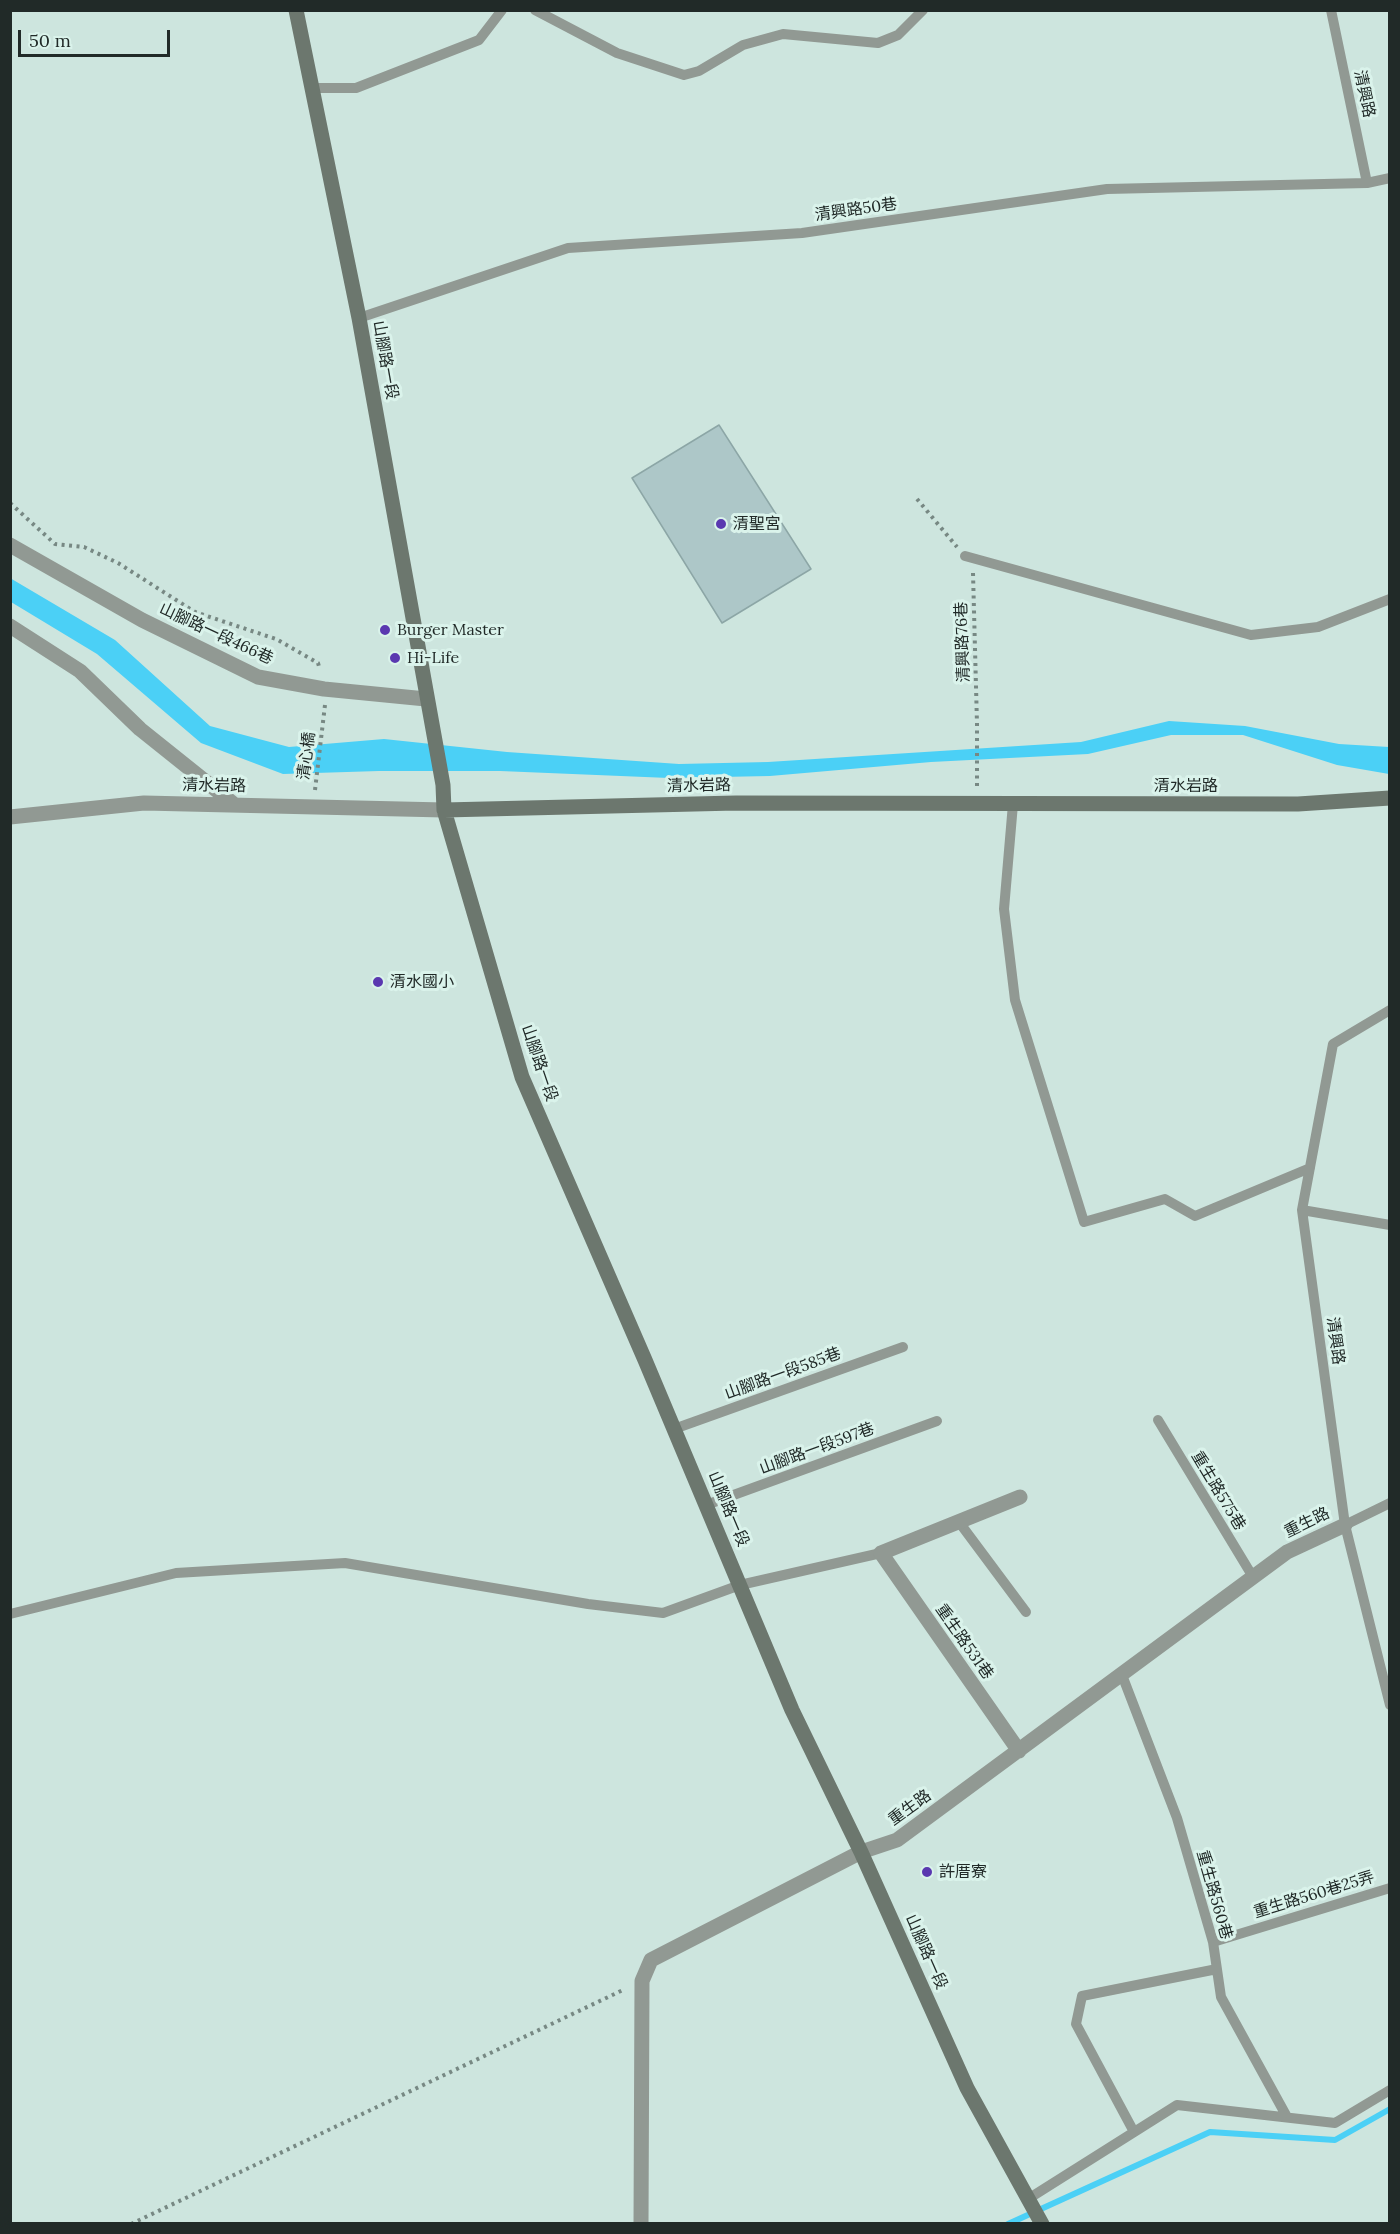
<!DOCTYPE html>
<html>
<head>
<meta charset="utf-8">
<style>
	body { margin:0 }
	#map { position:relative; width:1400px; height:2234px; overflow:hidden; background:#cde5de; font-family:Lora,serif }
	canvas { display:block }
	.frame { position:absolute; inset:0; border:12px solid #212a28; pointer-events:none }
	.scale { position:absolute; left:18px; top:30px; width:152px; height:27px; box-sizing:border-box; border:3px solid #212a28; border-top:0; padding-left:8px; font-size:18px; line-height:21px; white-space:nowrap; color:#212a28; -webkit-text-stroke:4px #daf3eb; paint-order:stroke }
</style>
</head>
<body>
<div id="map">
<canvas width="1400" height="2234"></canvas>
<div class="frame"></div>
<div class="scale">50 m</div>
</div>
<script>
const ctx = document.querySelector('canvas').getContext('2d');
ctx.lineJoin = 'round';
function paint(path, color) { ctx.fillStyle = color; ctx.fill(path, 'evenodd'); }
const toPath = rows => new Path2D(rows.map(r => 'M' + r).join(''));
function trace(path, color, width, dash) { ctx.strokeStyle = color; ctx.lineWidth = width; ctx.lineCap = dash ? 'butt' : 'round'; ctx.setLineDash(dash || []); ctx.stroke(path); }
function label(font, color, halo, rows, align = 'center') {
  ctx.font = font + ' Lora,"Noto Sans TC",serif'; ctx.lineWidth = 6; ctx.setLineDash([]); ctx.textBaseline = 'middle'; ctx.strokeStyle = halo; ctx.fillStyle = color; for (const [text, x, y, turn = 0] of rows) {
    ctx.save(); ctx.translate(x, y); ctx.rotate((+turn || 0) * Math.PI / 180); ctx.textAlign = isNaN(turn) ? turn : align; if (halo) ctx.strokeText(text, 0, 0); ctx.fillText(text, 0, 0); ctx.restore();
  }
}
const water = toPath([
	[10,578,115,640,210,726,289,747,384,739,507,752,679,764,768,762,1081,742,1169,721,1245,726,1339,744,1389,747,1389,774,1337,765,1243,735,1171,735,1088,754,931,762,770,776,669,778,500,771,379,771,283,774,201,743,97,654,11,602]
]);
const stream = toPath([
	[1008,2224,1210,2132,1335,2140,1390,2109]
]);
const building = toPath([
	[719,425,811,569,722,623,632,478,719,425]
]);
const path = toPath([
	[917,499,957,547],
	[10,503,55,544,84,547,118,563,195,612,276,639,318,663,320,670],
	[973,573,977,724,977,788],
	[315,790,325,705],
	[131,2224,625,1989]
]);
const lane = toPath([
	[535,10,617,53,684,75,699,71,743,45,783,34,878,43,898,35,923,10],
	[1331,10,1367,183],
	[311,88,356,88,479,40,502,10],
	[359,318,568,248,802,233,1107,189,1367,183,1390,178],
	[965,556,1251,635,1318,627,1390,599],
	[1013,804,1004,909,1015,1000,1084,1222,1165,1199,1195,1216,1310,1168],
	[1390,1010,1333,1044,1302,1210,1345,1525,1390,1705],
	[1302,1210,1390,1225],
	[1158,1420,1253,1577],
	[674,1429,903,1347],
	[706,1505,937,1421],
	[959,1522,1026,1612],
	[1345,1525,1390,1503],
	[10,1614,176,1573,345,1563,588,1604,663,1613,740,1585,881,1553],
	[1122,1675,1177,1818,1213,1942,1221,1997,1287,2117],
	[1213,1942,1390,1888],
	[1134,2132,1076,2024,1082,1996,1217,1969],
	[1028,2199,1177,2105,1335,2123,1390,2090]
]);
const street = toPath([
	[10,545,142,620,258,677,324,689,426,699],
	[10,626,80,671,140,729,235,805],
	[10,817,144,803,444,810],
	[1019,1751,881,1553,1020,1497],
	[641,2224,642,1981,651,1960,861,1852,897,1840,1287,1552,1345,1525]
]);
const secondary = toPath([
	[296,10,359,318,443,785,444,810,522,1077,645,1360,792,1710,861,1852,967,2088,1042,2224],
	[444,810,736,803,1298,804,1390,798]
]);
const markers = [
	[721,524,6,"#5a38b0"],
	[385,630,6,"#5a38b0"],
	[395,658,6,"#5a38b0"],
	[378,982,6,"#5a38b0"],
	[927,1872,6,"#5a38b0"]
];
const streetNames = [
	["清興路",1364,94,78],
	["清興路50巷",856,210,-8],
	["山腳路一段",385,360,80],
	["山腳路一段466巷",216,634,25],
	["清興路76巷",963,642,-92],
	["清心橋",307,756,-83],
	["清水岩路",214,786,1],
	["清水岩路",699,786,-1],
	["清水岩路",1186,786],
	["山腳路一段",539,1063,71],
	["清興路",1335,1341,82],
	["山腳路一段585巷",783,1374,-20],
	["山腳路一段597巷",817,1449,-20],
	["重生路575巷",1218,1491,59],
	["山腳路一段",728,1509,67],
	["重生路",1307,1523,-26],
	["重生路531巷",964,1642,55],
	["重生路",910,1808,-36],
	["重生路560巷",1214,1895,74],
	["重生路560巷25弄",1314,1895,-17],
	["山腳路一段",926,1952,66]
];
const poiNames = [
	["清聖宮",733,524],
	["Burger Master",397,630],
	["Hi-Life",407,658],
	["清水國小",390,982],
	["許厝寮",939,1872]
];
paint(water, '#4bd0f6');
trace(stream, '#4bd0f6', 6);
paint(building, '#adc7c8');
trace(building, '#8ca6a6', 1.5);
trace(path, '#778883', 4, [3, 4.5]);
trace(lane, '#919993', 10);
trace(street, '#919993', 15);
trace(secondary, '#6c776e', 15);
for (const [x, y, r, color] of markers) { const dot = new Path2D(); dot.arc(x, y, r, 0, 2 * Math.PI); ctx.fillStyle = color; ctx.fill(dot); trace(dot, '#daf3eb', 2); }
label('16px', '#212a28', '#daf3eb', streetNames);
label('16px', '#212a28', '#daf3eb', poiNames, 'left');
</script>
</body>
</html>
